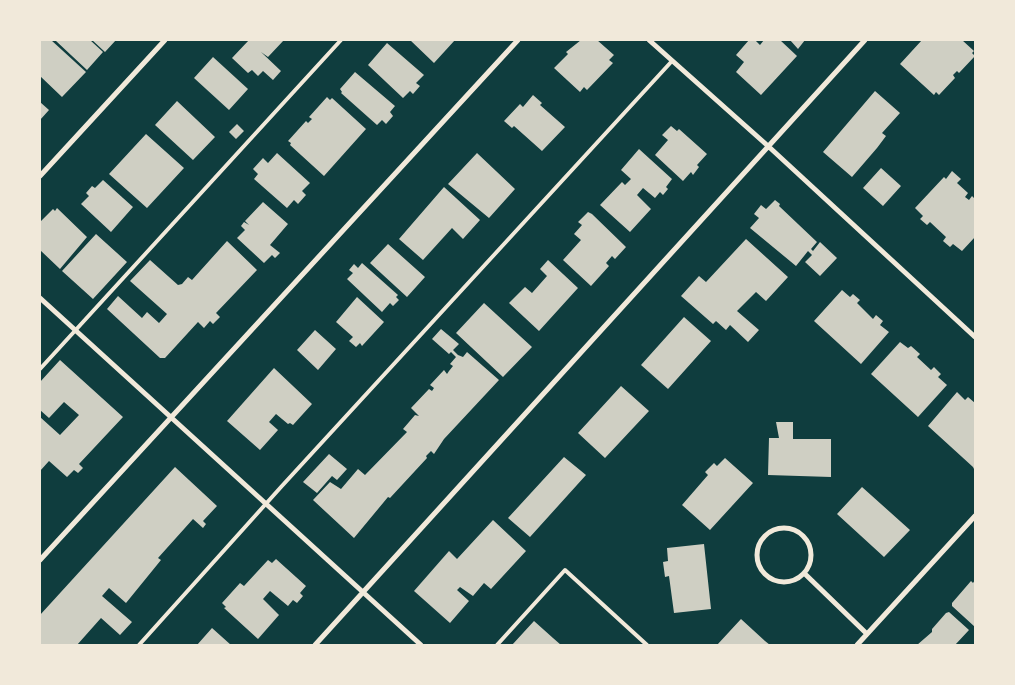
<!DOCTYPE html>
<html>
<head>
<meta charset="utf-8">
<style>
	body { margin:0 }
	#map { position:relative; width:1015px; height:685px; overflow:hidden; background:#0f3d3e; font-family:"Times New Roman",serif }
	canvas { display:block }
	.frame { position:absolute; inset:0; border:41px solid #f1e9da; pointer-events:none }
</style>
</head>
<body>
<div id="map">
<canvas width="1015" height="685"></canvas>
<div class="frame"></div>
</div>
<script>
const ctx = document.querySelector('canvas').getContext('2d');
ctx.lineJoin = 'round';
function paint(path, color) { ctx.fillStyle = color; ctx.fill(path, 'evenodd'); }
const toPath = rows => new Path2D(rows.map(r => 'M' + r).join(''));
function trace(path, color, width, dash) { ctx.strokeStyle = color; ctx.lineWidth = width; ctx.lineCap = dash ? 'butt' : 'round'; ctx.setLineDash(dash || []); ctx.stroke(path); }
const building = toPath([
	[40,40,51,40,86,72,62,97,40,76],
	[57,40,90,40,103,52,87,70,56,41],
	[92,40,116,40,105,52],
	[249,40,284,40,268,57,261,52,281,71,273,80,263,71,258,76,252,70,248,73,232,58],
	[410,40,455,40,434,63],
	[581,40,597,40,614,55,609,60,613,63,587,90,584,87,580,92,554,68,568,54,566,52],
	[749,40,755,40,760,45,764,40,780,40,797,56,761,95,736,72,744,62,736,55],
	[790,40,805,40,798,49],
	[922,40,962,40,974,51,972,53,975,56,959,73,957,71,953,75,955,78,939,95,936,92,934,95,900,64],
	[387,43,424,75,416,83,420,86,413,94,410,91,403,98,368,65],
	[213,57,248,89,229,110,194,78],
	[355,72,395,106,390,112,393,116,386,124,382,120,377,125,341,93,342,92,340,89],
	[875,91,900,113,882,133,886,136,877,148,852,177,823,152],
	[533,95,542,103,540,105,565,127,542,151,514,126,512,128,504,121,520,104,523,107],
	[327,97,330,100,332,98,366,129,324,176,290,145,291,143,288,141,306,121,308,123,312,119,309,117],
	[177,101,215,137,193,160,155,125],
	[40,102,49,110,40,120],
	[237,124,244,131,236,139,229,132],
	[671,126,677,131,679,129,707,154,697,165,699,167,693,175,691,172,683,181,655,155,668,140,662,135],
	[146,134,184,168,147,208,109,174],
	[639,149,672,179,666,187,668,189,663,195,660,192,655,198,643,188,637,195,651,209,630,232,600,205,622,182,625,185,631,179,621,170],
	[277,153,310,183,302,191,306,195,298,204,294,200,287,208,254,179,258,174,253,169,263,158,268,163],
	[477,153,515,189,489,218,448,184],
	[881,168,901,186,883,206,863,188],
	[952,171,961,179,957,183,968,193,965,197,969,200,972,196,975,199,975,237,962,251,953,244,950,247,943,241,946,237,930,222,927,225,920,219,923,216,915,208,944,177,946,179],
	[103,180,133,207,111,232,81,204,89,196,86,193,92,186,95,188],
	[444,187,480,220,463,239,452,228,423,260,399,239],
	[775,200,780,204,779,206,817,242,811,249,813,251,820,242,837,258,820,276,805,262,812,255,808,251,796,266,750,228,759,218,754,214,761,205,766,209],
	[263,202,288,224,270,245,280,253,275,258,272,255,264,263,237,238,245,230,241,226,244,222,249,225,245,221],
	[57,208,87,237,60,269,40,250,40,222,53,209,55,211],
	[588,212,592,214,626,247,615,259,612,256,606,263,609,266,591,286,563,260,581,240,574,234,582,225,578,222],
	[96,234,127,262,93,299,62,271],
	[746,239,788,277,766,301,756,292,737,311,759,330,748,342,730,325,726,330,716,321,713,324,681,296,699,276,706,282],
	[227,241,257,270,216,313,220,317,213,324,210,321,204,328,198,322,165,358,160,358,107,309,118,296,142,318,147,312,159,323,167,314,130,281,150,260,178,285,182,284,188,277,192,280],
	[388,244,425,277,407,297,370,263],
	[548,260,578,288,539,331,509,303,525,287,532,293,547,276,540,269],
	[362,263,398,295,396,297,399,300,393,306,390,303,382,312,347,279,353,273,349,270,354,264,358,268],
	[842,290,850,297,853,294,860,300,857,303,873,319,876,315,883,321,880,325,889,332,861,364,814,321],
	[357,297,384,322,362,346,360,343,356,347,349,341,353,337,336,322],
	[484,303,532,347,503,377,456,333],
	[684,317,711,341,668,389,641,365],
	[441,329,459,344,453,350,458,355,463,357,467,352,499,380,444,439,434,454,431,451,426,456,427,458,390,498,388,497,354,538,313,500,330,482,341,489,358,469,365,475,407,432,403,429,415,415,419,416,411,408,429,389,432,391,434,388,430,385,444,370,447,374,449,371,453,366,450,364,456,357,451,352,449,354,432,339],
	[315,330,336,349,318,370,297,350],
	[900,342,908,348,911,346,920,354,917,357,931,370,934,367,941,374,938,377,947,385,918,417,871,374],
	[60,360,123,417,79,464,83,468,78,473,74,470,67,477,49,461,40,471,40,417,60,435,79,415,64,402,49,418,40,410,40,382],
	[274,368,312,404,293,425,290,423,288,424,276,414,269,422,278,430,260,450,227,421],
	[621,386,649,411,605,458,578,433],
	[957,392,965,400,968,397,975,403,975,471,973,467,928,426],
	[776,422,793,422,793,439,831,439,831,477,768,475,769,438,779,438],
	[329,454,347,469,337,480,332,476,317,493,303,482],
	[564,457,586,475,530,537,508,518],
	[725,458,753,483,710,530,682,505,708,475,705,472,714,463,717,466],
	[175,467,217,506,203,521,206,524,203,528,193,519,158,558,161,560,126,603,109,588,102,596,132,622,120,635,101,618,77,645,40,645,40,615],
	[862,487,910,530,884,557,837,514],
	[493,520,526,551,491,589,484,583,473,596,460,587,457,590,469,601,450,623,414,591,449,551,457,559],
	[704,544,711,609,674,613,669,576,665,577,663,562,668,561,667,548],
	[276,559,306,586,300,593,303,596,297,603,293,600,288,606,270,591,263,599,279,615,258,639,224,608,226,607,222,603,240,583,244,586,268,560,272,563],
	[975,580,975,627,952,606,952,603,971,581,973,583],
	[949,612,969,630,955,645,917,645,932,632,932,629,946,613],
	[741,619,765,641,770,645,717,645],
	[534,621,553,638,561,645,512,645],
	[212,628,231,645,197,645]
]);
const service = toPath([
	[40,369,341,40],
	[139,645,281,487,672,61],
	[497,645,565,570,647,645]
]);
const minor = toPath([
	[649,40,768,146,975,337],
	[40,176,165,40],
	[40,298,421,645],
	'757 555a27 27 0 1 1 54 0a27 27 0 1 1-54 0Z',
	[40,560,518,40],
	[804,573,867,634],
	[315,645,865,40],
	[857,645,975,516]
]);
paint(building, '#cfcfc3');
trace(service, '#f1e9da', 4);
trace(minor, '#f1e9da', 5);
</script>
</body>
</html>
